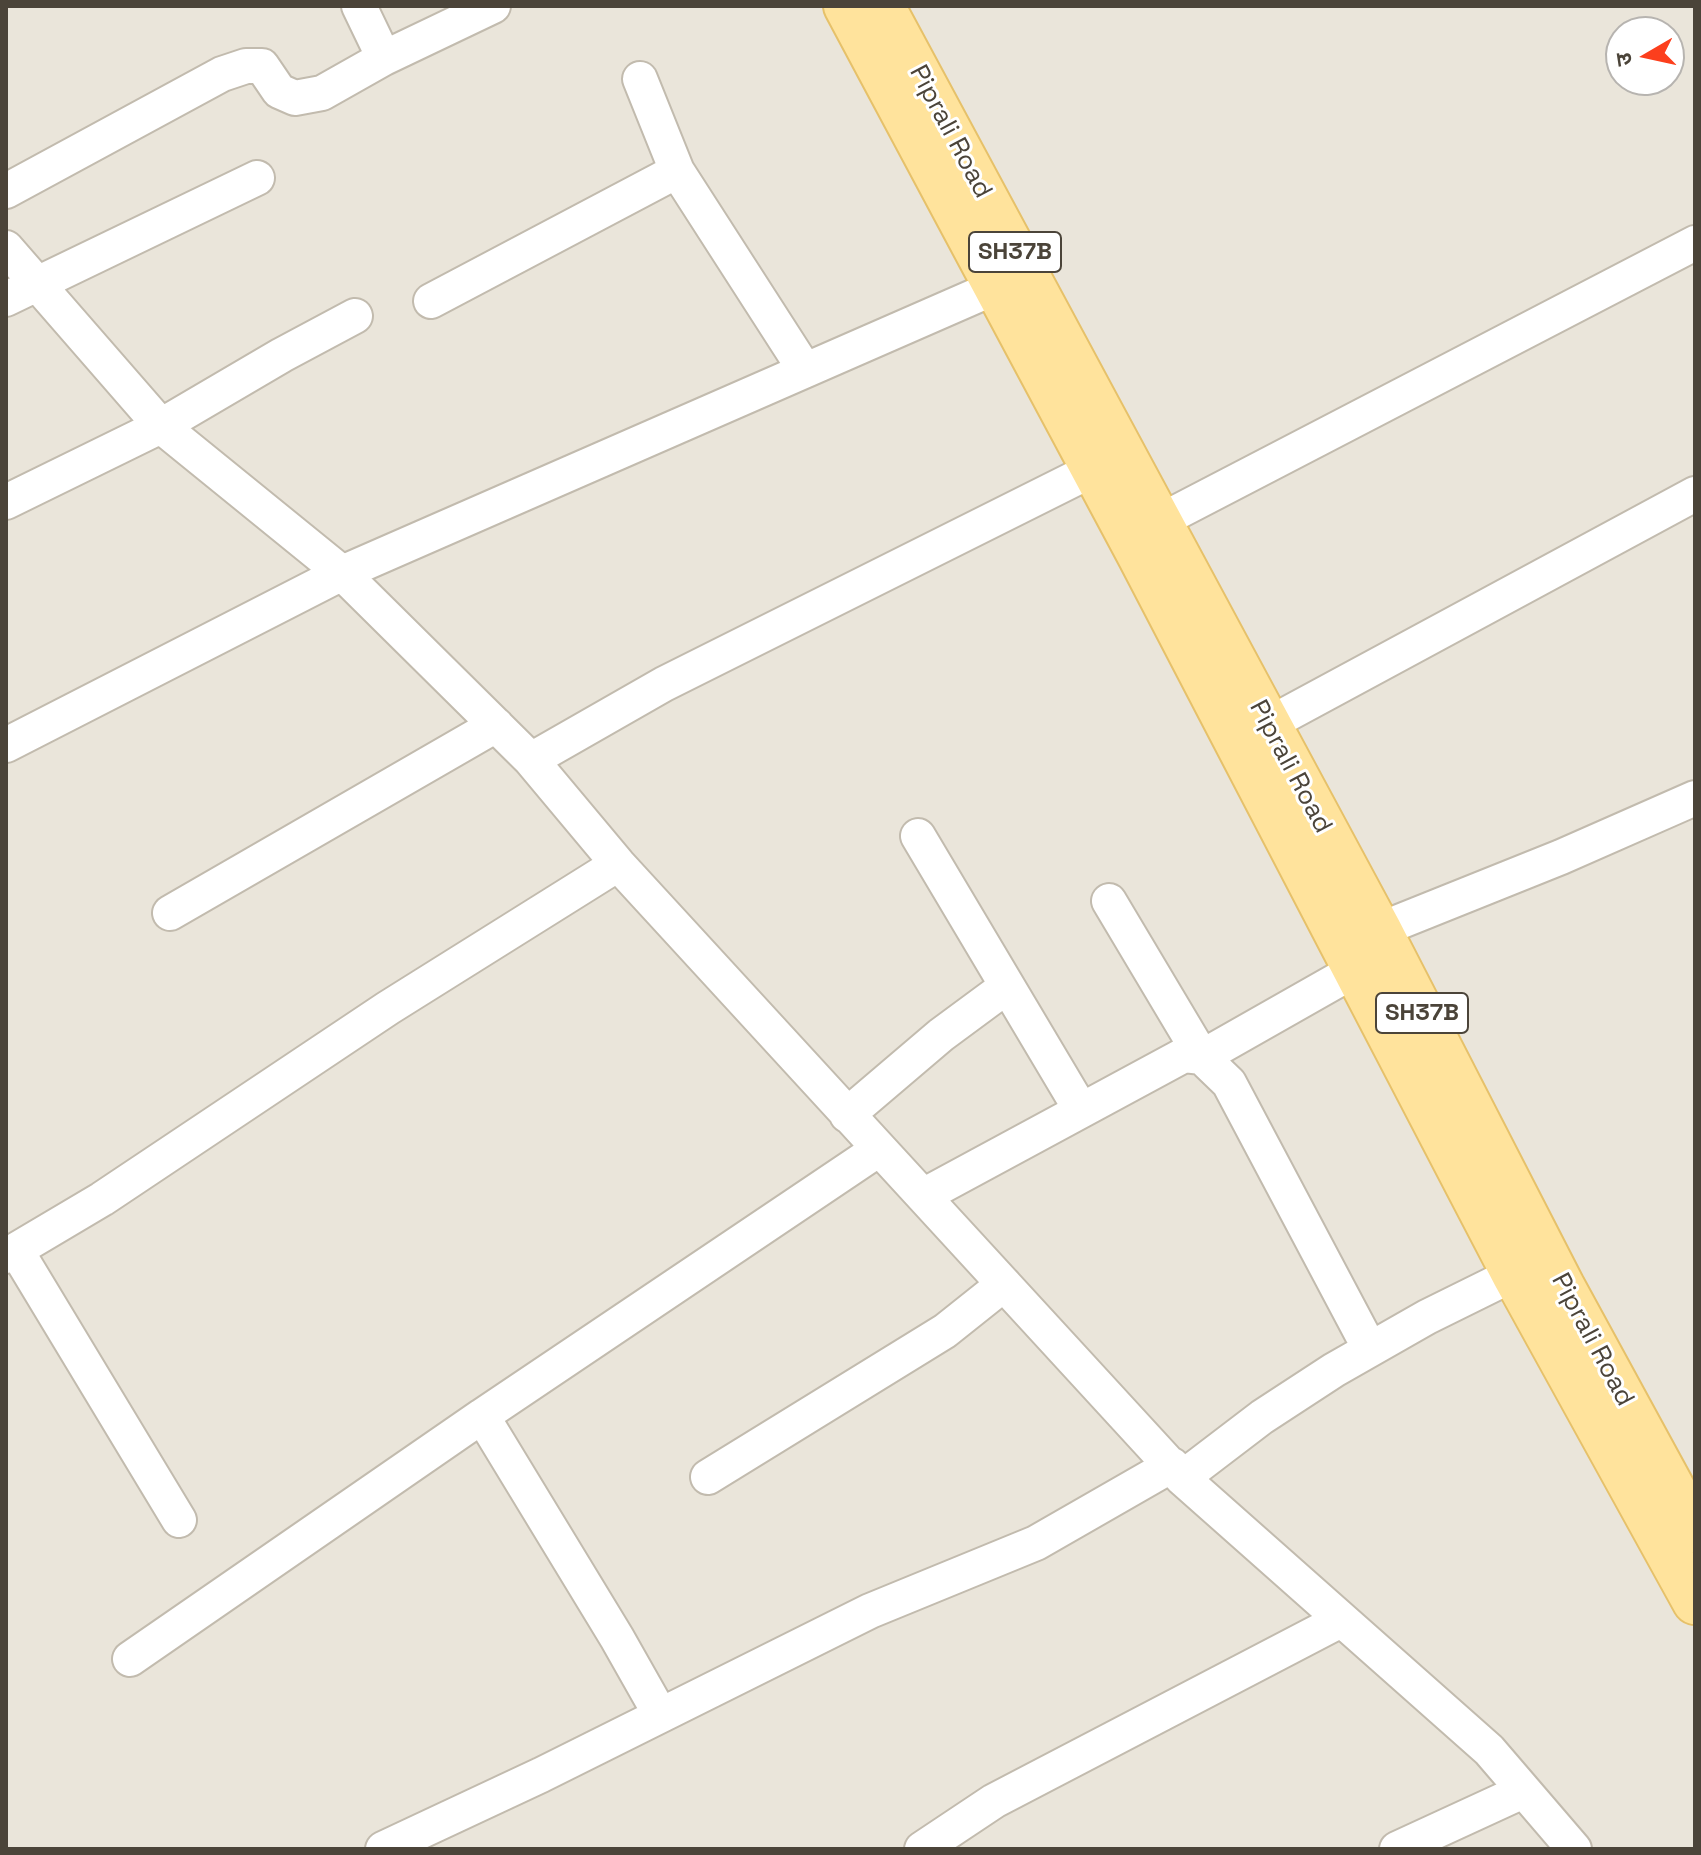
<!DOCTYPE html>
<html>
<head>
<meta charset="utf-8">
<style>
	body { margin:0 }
	#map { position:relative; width:1701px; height:1855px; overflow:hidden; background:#f6f3ec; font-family:"Space Grotesk","Noto Sans Devanagari",sans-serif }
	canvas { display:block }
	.frame { position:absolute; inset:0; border:8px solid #4b4439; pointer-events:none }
	.north { position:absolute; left:1605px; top:16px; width:80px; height:80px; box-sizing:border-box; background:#fff; border:2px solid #b7b4b0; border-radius:50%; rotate:261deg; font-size:22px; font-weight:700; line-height:32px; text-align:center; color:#4b4439 }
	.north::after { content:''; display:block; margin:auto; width:28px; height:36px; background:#fc3f1d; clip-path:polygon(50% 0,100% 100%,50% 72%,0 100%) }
</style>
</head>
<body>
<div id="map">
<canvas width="1701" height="1855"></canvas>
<div class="frame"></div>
<div class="north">उ</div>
</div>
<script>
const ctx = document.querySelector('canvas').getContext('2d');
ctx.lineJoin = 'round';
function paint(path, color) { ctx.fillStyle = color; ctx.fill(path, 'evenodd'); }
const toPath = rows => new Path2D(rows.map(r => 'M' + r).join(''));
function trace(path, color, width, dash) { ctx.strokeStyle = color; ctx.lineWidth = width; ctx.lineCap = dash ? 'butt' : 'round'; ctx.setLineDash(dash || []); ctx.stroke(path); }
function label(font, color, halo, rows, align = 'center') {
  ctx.font = font + ' "Space Grotesk",sans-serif'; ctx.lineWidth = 6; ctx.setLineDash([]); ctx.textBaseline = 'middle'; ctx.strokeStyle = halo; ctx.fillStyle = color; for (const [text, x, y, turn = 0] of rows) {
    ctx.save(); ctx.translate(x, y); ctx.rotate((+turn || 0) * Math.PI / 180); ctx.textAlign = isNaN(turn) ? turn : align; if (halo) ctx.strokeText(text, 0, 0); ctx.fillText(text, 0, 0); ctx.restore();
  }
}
const residential = toPath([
	[6,6,1695,6,1695,1849,6,1849],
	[1621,32,1669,32,1669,80,1621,80]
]);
const minor = toPath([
	[359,6,384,58],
	[640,79,677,171],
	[6,191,222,74,246,66,262,66,279,91,295,98,322,93,384,58,493,6],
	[6,248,161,426,342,573,531,760,618,864,1182,1478,1489,1750,1574,1849],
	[6,299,257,178],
	[431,301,677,171,805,370],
	[6,502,161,426,282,355,355,316],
	[1160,521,1695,243],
	[1267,725,1695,494],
	[6,745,342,573,996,287],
	[531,760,664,684,1092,470],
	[918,836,1081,1110],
	[1109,901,1202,1057,1357,969,1379,930,1561,857,1695,798],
	[170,913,496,725],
	[847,1115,941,1035,1006,987],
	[923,1196,1184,1055,1202,1057,1229,1083,1370,1349],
	[16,1250,179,1520],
	[6,1256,102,1199,388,1008,618,864],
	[482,1416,879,1149],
	[708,1477,945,1331,1004,1284],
	[1182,1478,1262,1417,1334,1370,1427,1317,1514,1274],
	[130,1659,482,1416,617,1638,660,1714],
	[383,1849,541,1775,870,1611,1036,1543,1172,1465],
	[922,1849,994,1801,1341,1620],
	[1397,1849,1523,1791]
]);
const primary = toPath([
	[846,6,1140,556,1514,1274,1695,1602],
	[882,6,1379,930,1562,1286,1695,1530]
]);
const shields = [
	[1015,252,92],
	[1422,1013,92]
];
const shieldNames = [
	["SH37B",1015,252],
	["SH37B",1422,1013]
];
const streetNames = [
	["Piprali Road",950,132,62],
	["Piprali Road",1290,767,62],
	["Piprali Road",1592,1340,62]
];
paint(residential, '#eae5da');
trace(minor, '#c2bbae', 38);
trace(primary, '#e6c16a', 48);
trace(minor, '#fff', 34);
trace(primary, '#ffe39c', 44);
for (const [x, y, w] of shields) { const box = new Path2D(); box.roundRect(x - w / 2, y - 20, w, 40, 6); ctx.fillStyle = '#fff'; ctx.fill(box); trace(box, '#4b4439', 2); }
label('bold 24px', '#4b4439', null, shieldNames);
label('26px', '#4b4439', '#fff', streetNames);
</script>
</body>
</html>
